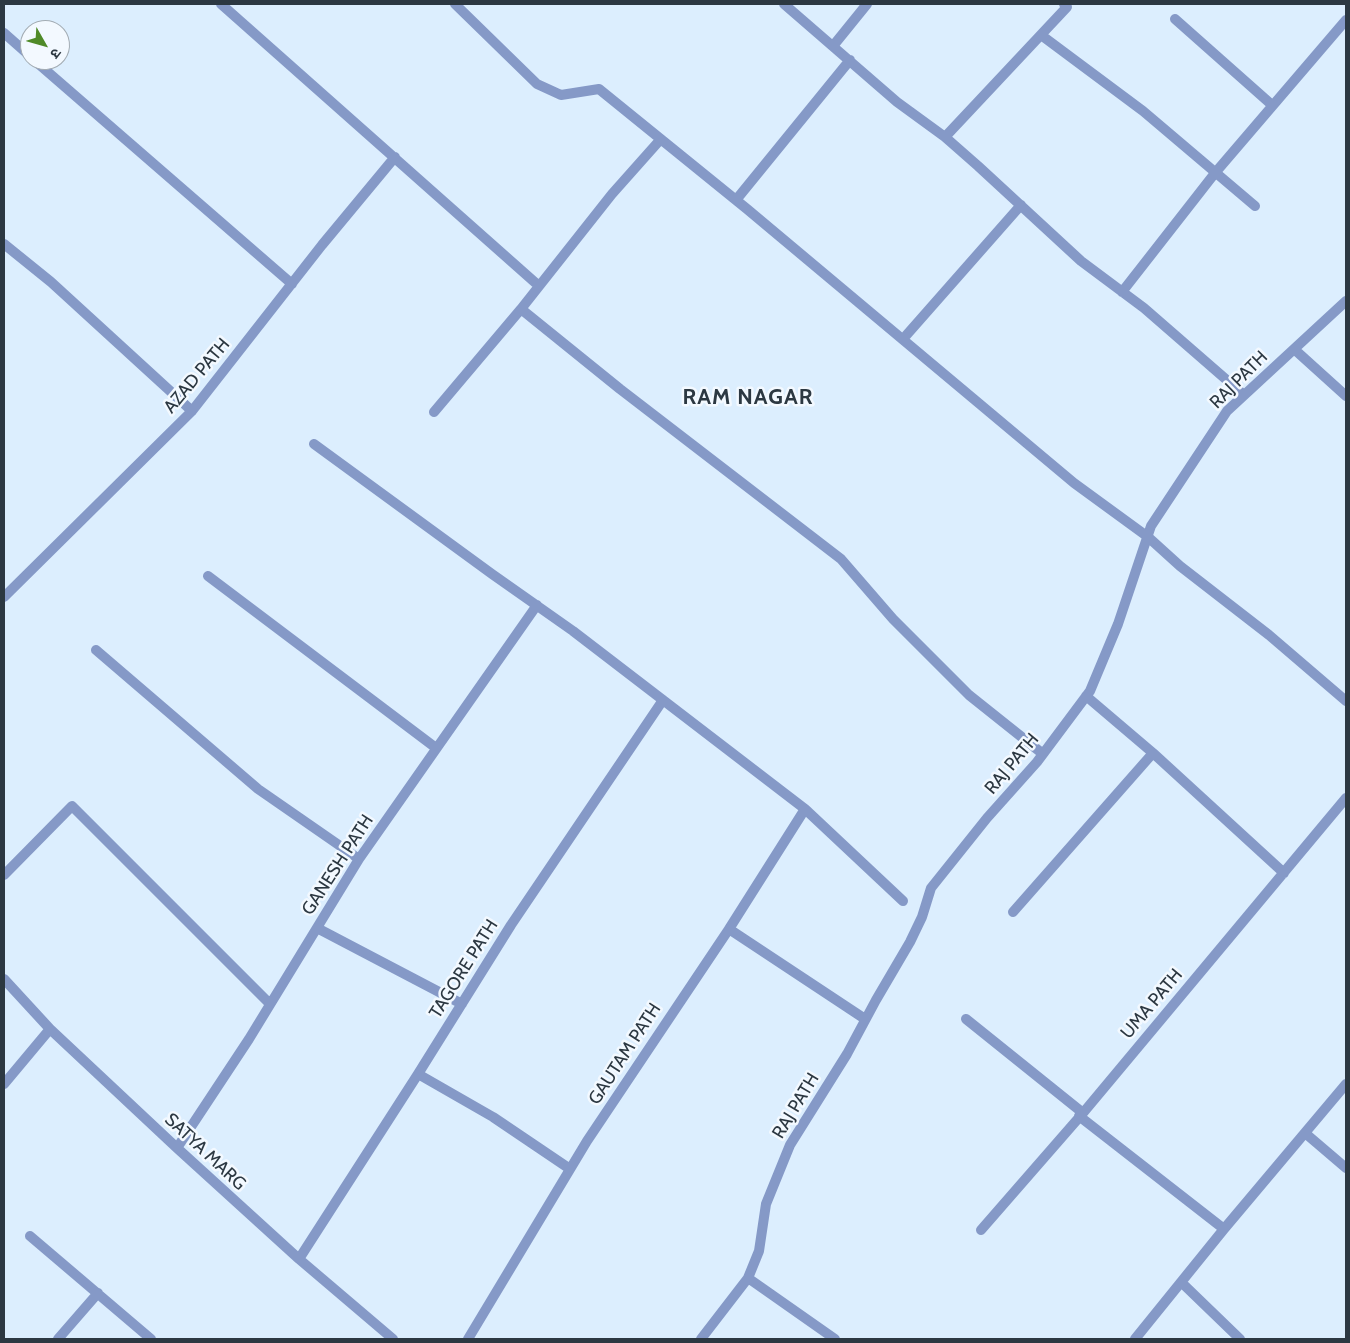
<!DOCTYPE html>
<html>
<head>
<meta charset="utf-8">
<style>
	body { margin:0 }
	#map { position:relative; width:1350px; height:1343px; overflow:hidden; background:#dceefe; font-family:Cabin,"Noto Sans Devanagari",sans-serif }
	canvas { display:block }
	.frame { position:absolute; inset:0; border:5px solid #2c3842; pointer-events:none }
	.north { position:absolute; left:20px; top:20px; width:50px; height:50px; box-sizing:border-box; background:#f3f9ff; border:1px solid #a3acb3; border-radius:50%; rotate:128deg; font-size:14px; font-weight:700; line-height:20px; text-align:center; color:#2c3842 }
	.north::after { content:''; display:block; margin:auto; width:18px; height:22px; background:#4f8a28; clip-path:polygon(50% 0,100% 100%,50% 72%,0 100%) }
</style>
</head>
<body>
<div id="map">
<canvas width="1350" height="1343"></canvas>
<div class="frame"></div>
<div class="north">उ</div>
</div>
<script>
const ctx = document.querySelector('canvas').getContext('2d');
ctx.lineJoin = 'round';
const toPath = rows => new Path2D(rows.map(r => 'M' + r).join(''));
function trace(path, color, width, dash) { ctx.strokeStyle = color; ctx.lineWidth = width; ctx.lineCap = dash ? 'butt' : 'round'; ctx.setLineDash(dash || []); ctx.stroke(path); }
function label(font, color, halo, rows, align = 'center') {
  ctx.font = font + ' Cabin,sans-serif'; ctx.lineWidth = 5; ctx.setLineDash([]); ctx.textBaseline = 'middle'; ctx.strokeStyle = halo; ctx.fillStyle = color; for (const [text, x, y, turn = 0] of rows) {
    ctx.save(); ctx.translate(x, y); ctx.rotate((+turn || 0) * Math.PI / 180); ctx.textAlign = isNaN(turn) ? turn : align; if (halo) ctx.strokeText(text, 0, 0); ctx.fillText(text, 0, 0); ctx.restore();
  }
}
const street = toPath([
	[221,4,539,286],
	[455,4,537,84,561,95,599,89,747,209,1074,483,1148,537,1180,566,1269,635,1346,701],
	[784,4,897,102,945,137],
	[1064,4,1067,7,945,137,978,166,1081,261,1144,308,1244,395],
	[1175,19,1272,105],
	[4,33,30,56],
	[1041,35,1143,111,1255,206],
	[833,46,867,4],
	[34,60,292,284],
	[660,140,612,194,521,309,620,389,841,559,893,619,969,695,1043,754],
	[736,200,850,60],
	[4,244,51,282,192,411],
	[1122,292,1215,173,1346,20],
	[903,339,1021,205],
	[1294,349,1346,396],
	[434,412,521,309],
	[314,444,492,574,573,631,805,809,729,929],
	[208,576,436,748],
	[4,597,192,411,322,245,395,157],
	[96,650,258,789,359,859],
	[1086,696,1153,753,1284,873],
	[805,809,903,901],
	[4,875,72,806,270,1004],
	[1013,912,1153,753],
	[317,928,462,1004],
	[4,979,50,1029,177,1148,299,1259,393,1339],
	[966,1019,1083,1113],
	[418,1074,493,1117,570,1169],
	[4,1084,50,1029],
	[1079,1116,1224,1229],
	[1305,1133,1346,1168],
	[177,1148,249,1039,359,859,537,605],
	[981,1230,1083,1113,1346,798],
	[30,1236,151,1339],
	[299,1259,418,1074,511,925,663,700],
	[748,1278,759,1251,766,1204,790,1145,847,1054,876,1000,910,942,922,917,931,888,987,818,1037,762,1090,691,1118,624,1151,526,1227,411,1346,301],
	[1181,1282,1240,1339],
	[58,1339,98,1293],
	[468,1339,587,1141,729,929,865,1019],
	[701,1339,748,1278,835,1339],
	[1135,1339,1224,1229,1346,1084]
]);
const streetNames = [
	["AZAD PATH",197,376,-50],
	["RAJ PATH",1239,380,-45],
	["RAJ PATH",1012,764,-50],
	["GANESH PATH",338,865,-57],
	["TAGORE PATH",464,969,-58],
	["UMA PATH",1152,1004,-50],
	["GAUTAM PATH",625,1054,-57],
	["RAJ PATH",796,1106,-59],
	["SATYA MARG",205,1152,43]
];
const districtNames = [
	["RAM NAGAR",748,398]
];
trace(street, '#8599c7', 10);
label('18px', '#2c3842', '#f3f9ff', streetNames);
ctx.letterSpacing = '1px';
label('bold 22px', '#2c3842', '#f3f9ff', districtNames);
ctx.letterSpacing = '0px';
</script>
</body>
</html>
